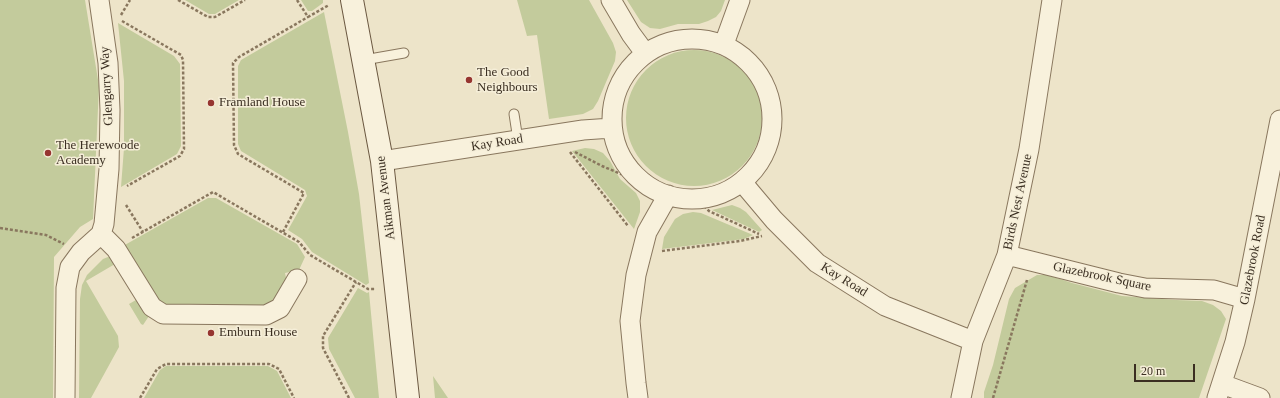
<!DOCTYPE html>
<html>
<head>
<meta charset="utf-8">
<style>
	body { margin:0 }
	#map { position:relative; width:1280px; height:398px; overflow:hidden; background:#ede4c9; font-family:"Times New Roman",serif }
	canvas { display:block }
	.scale { position:absolute; left:1134px; top:364px; width:61px; height:18px; box-sizing:border-box; border:2px solid #3a2e21; border-top:0; padding-left:5px; font-size:12px; line-height:14px; white-space:nowrap; color:#3a2e21; -webkit-text-stroke:3px #f5eed8; paint-order:stroke }
</style>
</head>
<body>
<div id="map">
<canvas width="1280" height="398"></canvas>
<div class="scale">20 m</div>
</div>
<script>
const ctx = document.querySelector('canvas').getContext('2d');
ctx.lineJoin = 'round';
function paint(path, color) { ctx.fillStyle = color; ctx.fill(path, 'evenodd'); }
const toPath = rows => new Path2D(rows.map(r => 'M' + r).join(''));
function trace(path, color, width, dash) { ctx.strokeStyle = color; ctx.lineWidth = width; ctx.lineCap = dash ? 'butt' : 'round'; ctx.setLineDash(dash || []); ctx.stroke(path); }
function label(font, color, halo, rows, align = 'center') {
  ctx.font = font + ' "Times New Roman",serif'; ctx.lineWidth = 3; ctx.setLineDash([]); ctx.textBaseline = 'middle'; ctx.strokeStyle = halo; ctx.fillStyle = color; for (const [text, x, y, turn = 0] of rows) {
    ctx.save(); ctx.translate(x, y); ctx.rotate((+turn || 0) * Math.PI / 180); ctx.textAlign = isNaN(turn) ? turn : align; if (halo) ctx.strokeText(text, 0, 0); ctx.fillText(text, 0, 0); ctx.restore();
  }
}
const green = toPath([
	[0,0,85,0,99,86,93,219,80,227,54,257,53,398,0,398],
	[185,0,239,0,215,14,209,14],
	[301,0,323,0,323,3,312,11,308,11],
	[517,0,589,0,613,43,616,52,615,61,598,101,593,109,583,114,549,119,537,35,527,36],
	[627,0,725,0,721,11,716,17,708,21,699,24,678,24,660,29,650,28,641,22],
	[324,12,348,132,359,194,369,283,366,285,312,252,302,239,288,230,307,196,305,190,241,151,238,144,238,66,241,60],
	[118,23,174,56,180,64,181,146,177,154,121,187,124,148,124,81],
	'626 118a68 68 0 1 1 136 0a68 68 0 1 1-136 0Z',
	[585,148,594,149,603,153,610,161,620,179,636,193,640,201,640,212,634,229,572,151],
	[208,198,216,198,297,244,305,257,299,270,285,273,288,287,266,310,166,305,159,300,123,246],
	[732,205,740,208,746,212,762,230,759,232,712,210],
	[693,212,701,213,753,235,744,239,662,249,664,237,675,219,683,214],
	[108,257,112,257,151,313,143,325,141,324,129,304,136,300,115,264,86,281,118,336,119,347,91,398,79,398,80,299,82,285,87,275,103,259],
	[1037,275,1048,275,1072,283,1122,296,1176,300,1202,301,1213,305,1221,311,1226,319,1199,398,984,398,984,392,993,365,1009,299,1015,288],
	[358,288,367,293,369,292,379,398,355,398,329,349,328,338],
	[166,366,268,366,277,371,291,398,144,398,160,370],
	[433,376,448,398,435,398]
]);
const path = toPath([
	[178,0,208,17,215,17,245,0],
	[297,0,308,17,329,5],
	[121,15,130,0],
	[122,21,181,55,183,60,184,149,180,156,127,186],
	[570,152,628,226],
	[575,152,602,166,621,174,631,170],
	[697,199,709,211,759,234],
	[126,205,143,232],
	[0,228,46,235,64,244],
	[283,232,304,193,238,154,234,145,233,63,239,57,308,17],
	[132,238,213,192,299,242,310,255,368,289,376,289],
	[662,251,740,241,762,236],
	[140,398,157,369,166,364,269,364,279,369,294,398],
	[349,398,323,348,323,336,356,282],
	[993,398,1027,280]
]);
const lane = toPath([
	[364,60,404,53],
	[514,114,518,140]
]);
const street = toPath([
	[611,0,631,34,645,53],
	'612 119a80 80 0 1 1 160 0a80 80 0 1 1-160 0Z',
	[724,44,740,0],
	[382,161,583,130,612,128],
	[742,182,774,220,817,263,885,306,973,341],
	[101,234,116,249,152,307,163,314,266,315,280,308,297,279],
	[1007,255,1119,283,1145,288,1214,290,1245,299],
	[1222,384,1260,398],
	[65,398,66,288,70,267,81,252,101,234,104,224,109,169,110,110,108,63,99,0],
	[638,398,636,383,630,321,636,275,647,232,668,195],
	[961,398,973,341,1007,255,1029,149,1052,0],
	[1217,398,1235,342,1245,299,1280,120]
]);
const secondary = toPath([
	[352,0,382,161,408,398]
]);
const markers = [
	[469,80,4,"#963530"],
	[211,103,4,"#963530"],
	[48,153,4,"#963530"],
	[211,333,4,"#963530"]
];
const poiNames = [
	["The Good",477,73],
	["Neighbours",477,88],
	["Framland House",219,103],
	["The Herewoode",56,146],
	["Academy",56,161],
	["Emburn House",219,333]
];
const streetNames = [
	["Glengarry Way",107,86,-93],
	["Kay Road",497,143,-9],
	["Aikman Avenue",386,198,-97],
	["Birds Nest Avenue",1018,202,-78],
	["Glazebrook Road",1253,260,-79],
	["Glazebrook Square",1102,277,12],
	["Kay Road",844,280,32]
];
paint(green, '#c3cb9c');
trace(lane, '#89775e', 11);
trace(street, '#89775e', 21);
trace(secondary, '#6b5841', 24);
trace(path, '#89775e', 2.5, [3, 2]);
trace(lane, '#f8f1dc', 9);
trace(street, '#f8f1dc', 19);
trace(secondary, '#f8f1dc', 22);
for (const [x, y, r, color] of markers) { const dot = new Path2D(); dot.arc(x, y, r, 0, 2 * Math.PI); ctx.fillStyle = color; ctx.fill(dot); trace(dot, '#f5eed8', 1.5); }
label('13px', '#3a2e21', '#f5eed8', poiNames, 'left');
label('13px', '#3a2e21', '#f5eed8', streetNames);
</script>
</body>
</html>
